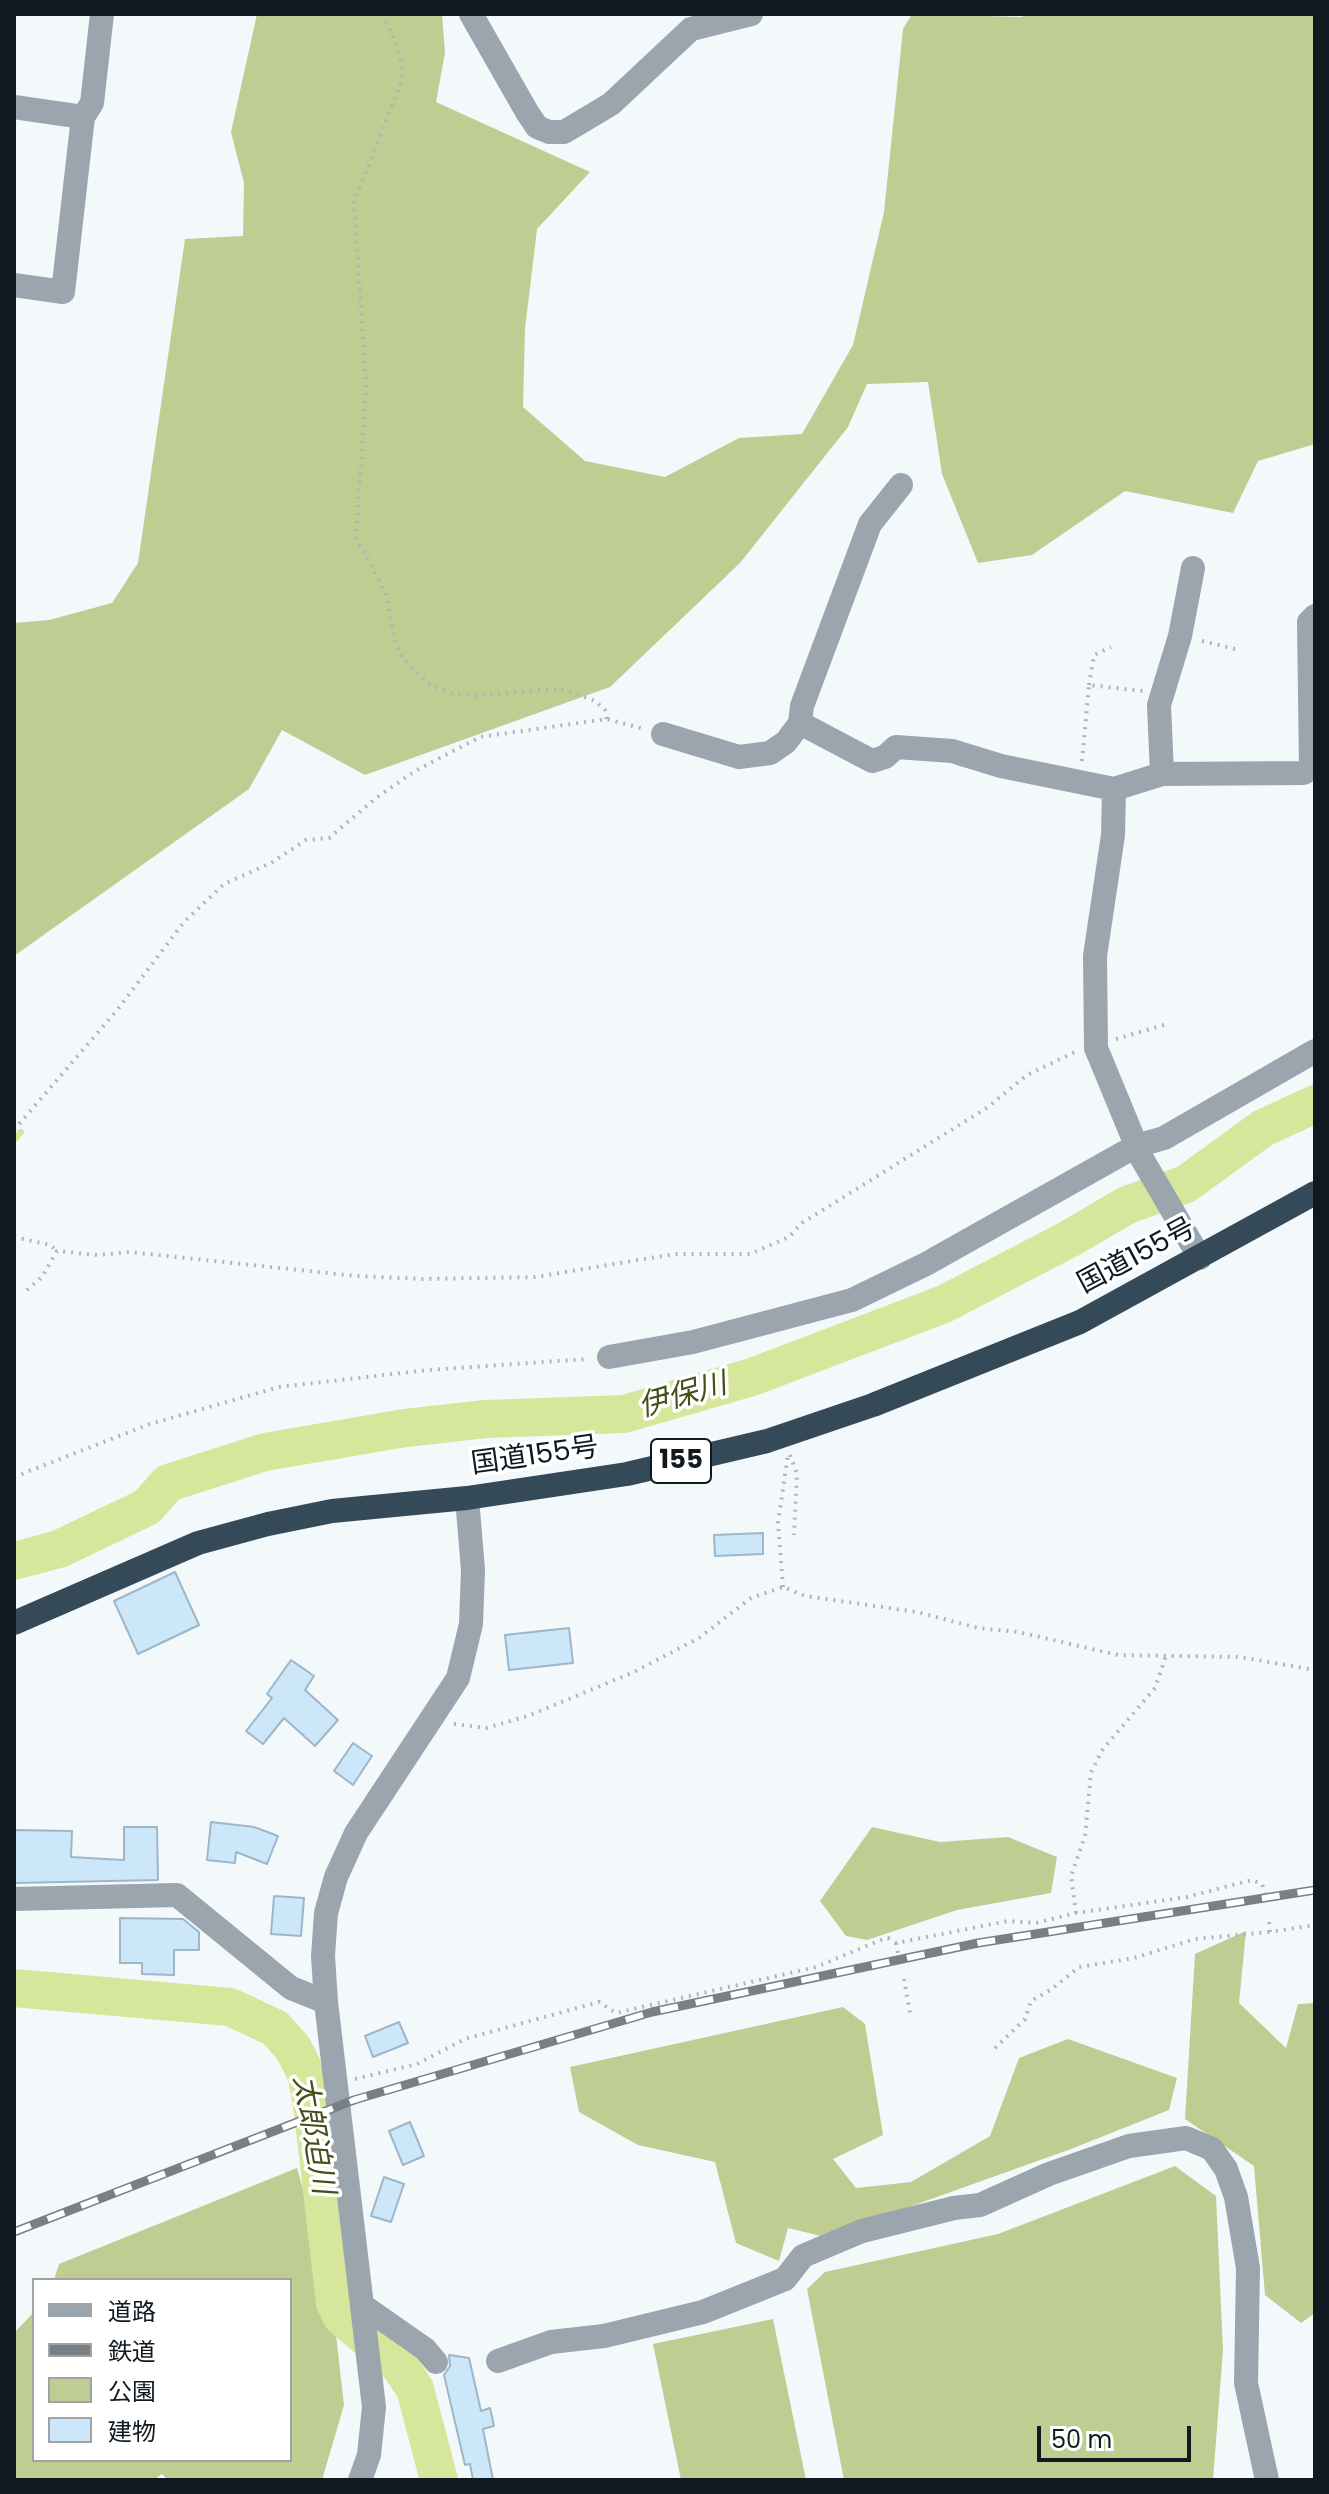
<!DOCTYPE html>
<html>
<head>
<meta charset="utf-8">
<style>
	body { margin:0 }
	#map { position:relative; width:1329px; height:2494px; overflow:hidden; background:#f3f8fb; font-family:Poppins,"Noto Sans JP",sans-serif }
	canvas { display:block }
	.frame { position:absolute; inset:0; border:16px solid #101920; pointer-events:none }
	.legend { position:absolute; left:32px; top:2278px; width:260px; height:184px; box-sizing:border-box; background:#fff; border:2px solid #9fa3a6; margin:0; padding:10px 14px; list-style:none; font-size:24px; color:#101920 }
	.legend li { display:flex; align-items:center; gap:16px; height:40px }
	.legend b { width:40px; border:2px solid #9fa3a6 }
	.scale { position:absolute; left:1037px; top:2426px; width:154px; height:36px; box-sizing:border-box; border:4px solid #101920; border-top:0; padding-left:10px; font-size:24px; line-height:28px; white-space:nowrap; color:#101920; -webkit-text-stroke:6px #fff; paint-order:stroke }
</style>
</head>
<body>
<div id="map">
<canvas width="1329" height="2494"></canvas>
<div class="frame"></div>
<ul class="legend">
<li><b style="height:10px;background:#9aa5ad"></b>道路</li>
<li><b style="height:10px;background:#798085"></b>鉄道</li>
<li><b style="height:22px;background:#bfcd92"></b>公園</li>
<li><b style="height:22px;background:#cce6fa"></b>建物</li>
</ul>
<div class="scale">50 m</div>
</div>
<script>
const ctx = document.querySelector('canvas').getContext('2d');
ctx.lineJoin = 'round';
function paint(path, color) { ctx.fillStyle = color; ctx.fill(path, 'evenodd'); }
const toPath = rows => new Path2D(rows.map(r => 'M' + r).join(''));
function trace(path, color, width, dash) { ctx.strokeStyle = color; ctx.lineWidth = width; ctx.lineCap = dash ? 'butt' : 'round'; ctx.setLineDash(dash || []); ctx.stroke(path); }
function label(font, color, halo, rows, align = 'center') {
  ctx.font = font + ' Poppins,"Noto Sans JP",sans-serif'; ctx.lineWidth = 7; ctx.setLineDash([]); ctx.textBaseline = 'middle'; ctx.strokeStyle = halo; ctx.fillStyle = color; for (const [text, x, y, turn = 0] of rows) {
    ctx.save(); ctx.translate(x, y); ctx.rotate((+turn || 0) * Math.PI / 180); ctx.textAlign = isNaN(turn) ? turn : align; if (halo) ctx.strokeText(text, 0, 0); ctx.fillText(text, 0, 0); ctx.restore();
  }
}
const green = toPath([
	[257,14,442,14,445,53,436,102,590,172,537,229,525,329,523,407,585,461,665,477,739,438,802,434,853,345,884,212,903,29,912,14,1022,17,1027,14,1315,14,1315,444,1258,461,1233,513,1125,491,1032,555,978,563,942,474,928,382,867,384,848,427,740,563,610,687,365,775,282,730,249,789,14,956,14,623,49,620,112,603,138,563,185,239,243,236,244,183,231,132],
	[872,1827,940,1842,1008,1837,1057,1857,1051,1893,957,1910,867,1940,846,1936,820,1901],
	[1246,1931,1239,2003,1286,2048,1298,2004,1315,2003,1315,2313,1301,2323,1265,2295,1254,2166,1185,2119,1195,1954],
	[843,2007,865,2024,883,2135,833,2159,856,2188,911,2182,990,2136,1019,2058,1068,2039,1177,2078,1169,2110,1071,2149,825,2237,788,2228,779,2261,736,2243,715,2162,638,2145,579,2112,570,2067],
	[1175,2166,1216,2196,1223,2350,1213,2480,844,2480,807,2289,825,2272,998,2234],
	[297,2168,331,2291,344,2405,322,2480,168,2480,162,2474,154,2480,14,2480,14,2333,34,2312,34,2460,290,2460,290,2280,54,2280,59,2264],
	[773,2319,806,2480,681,2480,653,2344]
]);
const stream = toPath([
	[14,1140,21,1132]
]);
const river = toPath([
	[14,1561,59,1549,147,1507,168,1483,265,1452,405,1428,486,1419,624,1414,752,1377,944,1304,1069,1239,1127,1205,1186,1184,1263,1128,1315,1104],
	[14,1988,230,2007,275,2028,293,2048,307,2076,313,2112,335,2303,342,2317,400,2366,415,2389,439,2480]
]);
const building = toPath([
	[763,1533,763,1554,715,1556,714,1535,763,1533],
	[175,1572,199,1625,138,1654,114,1601,175,1572],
	[569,1628,573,1663,509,1670,505,1635,569,1628],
	[291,1660,314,1676,305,1690,338,1720,315,1746,284,1718,263,1744,246,1731,272,1698,267,1694,291,1660],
	[353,1743,372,1756,353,1785,334,1771,353,1743],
	[211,1822,254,1827,278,1836,267,1864,236,1852,235,1863,207,1860,211,1822],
	[124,1827,157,1827,158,1880,14,1883,14,1830,72,1831,71,1857,124,1860,124,1827],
	[274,1896,304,1898,301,1936,271,1934,274,1896],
	[120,1918,183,1919,199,1932,199,1950,174,1950,174,1975,142,1974,142,1963,120,1963,120,1918],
	[399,2022,408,2043,373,2057,365,2036,399,2022],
	[410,2122,424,2156,403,2165,389,2131,410,2122],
	[384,2177,404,2184,391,2222,371,2216,384,2177],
	[449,2355,469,2358,481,2411,490,2408,494,2426,483,2429,493,2480,473,2480,470,2464,465,2465,444,2375,450,2366,449,2355]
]);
const path = toPath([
	[383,14,400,54,402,70,400,86,354,202,366,386,356,538,386,593,395,642,402,658,430,685,451,693,476,696,561,688,595,701,605,710,607,719],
	[1202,641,1239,650],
	[1089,685,1094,655,1111,647],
	[1082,761,1089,685,1143,691],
	[1116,1039,1164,1025],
	[14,1130,118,1009,184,922,224,884,271,863,306,840,329,838,376,798,415,771,480,737,607,719,644,729],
	[14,1237,50,1245,57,1251],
	[27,1290,42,1277,57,1251,97,1255,129,1252,356,1276,424,1279,535,1277,675,1254,750,1254,789,1237,802,1223,988,1107,1027,1075,1077,1051],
	[790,1455,797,1474,794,1535],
	[14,1477,150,1424,279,1387,428,1370,587,1359],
	[783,1587,778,1523,788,1455],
	[454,1724,486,1728,528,1716,634,1672,699,1638,751,1598,783,1587,805,1596,917,1612,978,1628,1018,1632,1118,1655,1240,1657,1315,1670],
	[1076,1913,1071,1876,1085,1836,1091,1772,1103,1749,1155,1688,1167,1653],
	[1269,1922,1270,1932,1315,1925],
	[896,1943,898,1953],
	[904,1979,911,2018],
	[995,2048,1025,2019,1031,2001,1052,1989,1079,1967,1134,1958,1195,1939,1270,1932],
	[355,2079,417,2064,465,2039,599,2002,616,2013,816,1967,881,1940,888,1938,896,1943,1008,1921,1036,1923,1076,1913,1187,1897,1252,1880,1262,1884,1265,1893]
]);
const minor = toPath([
	[471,14,527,112,537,127,549,132,564,132,611,104,691,29,751,14],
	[14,107,83,117],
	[14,285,63,292,83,117,92,103,102,14],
	[800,723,872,761,885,757,896,747,952,751,1001,766,1114,789,1162,774,1304,773,1311,767,1309,622,1315,616],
	[663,734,739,757,770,753,786,742,800,723,802,706,870,524,901,485],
	[1162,774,1159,705,1180,636,1193,568],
	[1114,789,1113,835,1095,956,1096,1048,1141,1157,1200,1258],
	[609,1357,693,1342,852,1300,926,1264,1136,1146,1164,1138,1315,1051],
	[14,1899,177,1895,291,1988,326,2002],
	[362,2305,425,2349,436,2362],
	[498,2361,551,2342,604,2336,703,2312,785,2279,803,2256,862,2231,954,2208,980,2205,1049,2174,1129,2146,1186,2138,1212,2149,1226,2169,1236,2197,1248,2268,1246,2383,1267,2480],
	[360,2480,369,2455,374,2407,326,2002,323,1956,326,1913,336,1877,356,1833,458,1678,471,1624,473,1570,467,1498]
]);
const highway = toPath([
	[14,1623,198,1543,268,1524,332,1511,467,1498,627,1474,767,1441,873,1405,1080,1322,1315,1193]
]);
const rail = toPath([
	[14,2232,354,2100,652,2012,978,1943,1315,1890]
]);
const shields = [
	[681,1461,60]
];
const shieldNames = [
	["155",681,1461]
];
const streetNames = [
	["国道155号",1137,1257,-28],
	["国道155号",535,1457,-8]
];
const waterNames = [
	["伊保川",683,1397,-16],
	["太郎迫川",312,2135,80]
];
paint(green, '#bfcd92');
trace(stream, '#d6e79c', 6);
trace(river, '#d6e79c', 38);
paint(building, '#cce6fa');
trace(building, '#9eb6c8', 2);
trace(path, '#aeb4b9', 4, [2, 6]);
trace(minor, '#9aa5ad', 24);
trace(highway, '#354a59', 24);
trace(rail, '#798085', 9);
trace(rail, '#fff', 6, [18]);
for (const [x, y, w] of shields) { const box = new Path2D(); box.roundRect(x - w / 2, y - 22, w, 44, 6); ctx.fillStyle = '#fff'; ctx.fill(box); trace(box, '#101920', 2); }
label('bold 26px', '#101920', null, shieldNames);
label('28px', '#101920', '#fff', streetNames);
label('italic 30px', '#454f1a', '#fff', waterNames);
</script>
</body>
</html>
